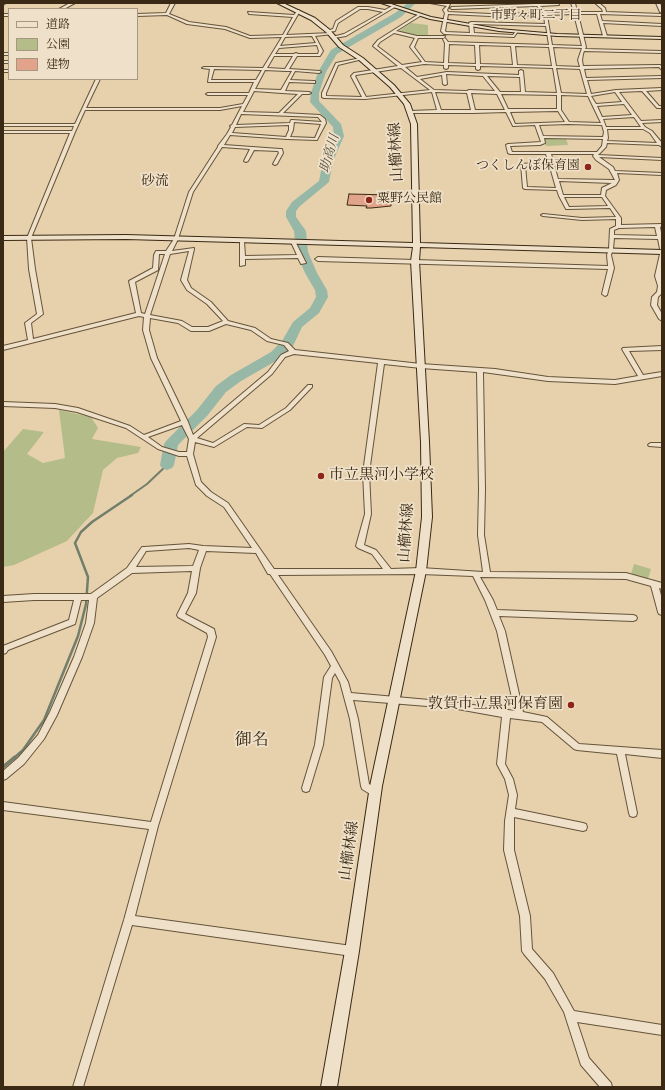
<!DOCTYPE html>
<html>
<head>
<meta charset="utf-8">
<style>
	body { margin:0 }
	#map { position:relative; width:665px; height:1090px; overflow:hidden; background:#e7d1ac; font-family:"Sorts Mill Goudy","Noto Serif JP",serif }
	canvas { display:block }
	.frame { position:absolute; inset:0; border:4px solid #3a2914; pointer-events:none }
	.legend { position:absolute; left:8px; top:8px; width:130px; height:72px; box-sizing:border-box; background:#efe1c9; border:1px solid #a79781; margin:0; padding:5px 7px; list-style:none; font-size:12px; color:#3a2914 }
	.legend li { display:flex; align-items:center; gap:8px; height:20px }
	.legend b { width:20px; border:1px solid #a79781 }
</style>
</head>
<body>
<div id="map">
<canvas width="665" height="1090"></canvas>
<div class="frame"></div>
<ul class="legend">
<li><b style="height:5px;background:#efe1c9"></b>道路</li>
<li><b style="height:11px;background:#b4bc8a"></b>公園</li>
<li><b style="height:11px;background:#e1a389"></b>建物</li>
</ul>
</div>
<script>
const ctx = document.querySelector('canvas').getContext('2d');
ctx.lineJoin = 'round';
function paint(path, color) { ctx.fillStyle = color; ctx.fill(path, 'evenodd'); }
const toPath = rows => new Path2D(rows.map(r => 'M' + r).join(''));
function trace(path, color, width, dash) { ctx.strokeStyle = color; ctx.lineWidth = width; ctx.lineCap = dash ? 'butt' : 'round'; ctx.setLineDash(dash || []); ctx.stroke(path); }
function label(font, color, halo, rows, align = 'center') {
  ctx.font = font + ' "Sorts Mill Goudy","Noto Serif JP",serif'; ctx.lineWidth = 3.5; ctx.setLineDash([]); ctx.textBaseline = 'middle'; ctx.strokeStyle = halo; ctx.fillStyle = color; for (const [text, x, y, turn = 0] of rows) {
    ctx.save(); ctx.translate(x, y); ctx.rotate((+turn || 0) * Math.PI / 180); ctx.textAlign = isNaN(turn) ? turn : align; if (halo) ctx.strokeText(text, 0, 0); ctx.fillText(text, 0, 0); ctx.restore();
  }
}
const green = toPath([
	[411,23,428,25,428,36,415,36,399,31],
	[546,138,566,138,568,145,546,146,544,139],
	[59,410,91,417,98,428,92,439,141,447,138,453,117,458,103,470,93,513,67,541,14,565,3,567,3,452,23,429,44,432,27,454,43,463,65,458],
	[634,564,651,569,648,579,631,574]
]);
const streamFar2 = toPath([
	[130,496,147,484,167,465]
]);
const streamFar1 = toPath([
	[14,758,23,750,44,720,78,636,86,604,88,577,75,543,81,532,92,522,132,495]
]);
const stream = toPath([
	[3,767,15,757]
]);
const river = toPath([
	[408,3,416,3,401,17,337,54,326,72,319,93,319,101,341,124,344,136,333,161,329,182,300,206,296,211,296,217,306,231,308,252,317,273,327,290,328,297,319,313,302,327,293,346,281,358,241,381,226,392,207,416,178,445,174,465,172,468,167,470,162,468,160,465,164,444,166,441,197,410,216,386,231,375,271,352,282,341,293,322,310,308,316,297,315,290,305,273,296,252,294,231,286,217,286,211,292,202,319,181,323,161,334,136,333,127,310,102,311,93,318,72,331,50,395,13,408,3]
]);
const building = toPath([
	[349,194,391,195,391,206,371,208,366,208,367,206,347,205,349,194]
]);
const street = toPath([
	[3,3,6,3,3,5,3,3],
	[70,3,75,3,64,9,59,9,70,3],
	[171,3,175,3,169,14,189,22,226,27,250,36,283,35,293,17,249,14,248,12,294,15,298,10,300,11,286,35,331,33,333,34,315,36,323,51,320,56,297,56,289,69,320,71,321,72,319,73,295,71,290,80,314,81,315,81,315,83,289,82,285,91,309,92,311,93,309,94,302,94,283,113,320,115,325,119,326,123,317,140,287,139,230,135,224,145,280,149,282,149,283,153,277,164,275,165,273,164,279,153,278,151,254,150,248,161,246,162,244,161,250,149,222,147,193,192,178,239,172,251,194,248,194,249,187,280,191,288,211,302,228,321,255,328,271,339,288,343,295,350,421,364,495,369,548,377,615,380,638,376,622,349,623,348,662,346,662,350,629,351,643,375,662,372,662,376,615,384,548,381,483,372,485,489,484,535,490,572,626,573,662,583,662,589,659,588,662,599,662,615,659,614,658,612,651,586,626,579,480,577,493,600,497,610,633,615,636,616,637,618,636,620,633,621,499,616,505,631,523,712,547,717,579,744,662,750,662,758,625,754,637,813,636,816,633,817,630,816,629,813,617,754,577,750,574,749,542,722,510,718,505,764,513,779,517,795,515,809,583,823,586,824,587,827,586,830,583,831,514,817,514,850,530,916,532,949,553,973,574,1011,662,1025,662,1035,577,1022,589,1058,611,1083,612,1087,600,1087,581,1065,564,1012,545,979,524,954,522,951,520,916,504,850,505,821,509,795,505,779,497,764,502,717,452,708,353,700,358,719,369,784,378,790,379,793,378,796,375,797,362,789,361,786,350,719,340,682,335,673,332,678,323,745,310,788,309,791,306,792,303,791,302,788,315,745,324,677,331,666,325,655,270,574,268,574,256,553,206,551,200,568,196,593,185,614,214,629,216,637,158,826,135,916,352,946,355,948,357,951,355,954,352,956,132,925,83,1087,73,1087,124,920,149,829,3,810,3,802,151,822,208,637,207,633,178,617,177,615,188,593,192,571,132,573,97,598,94,623,82,657,57,715,44,739,24,764,6,779,3,780,3,771,18,758,38,735,50,712,74,657,86,623,89,600,81,600,75,624,8,650,6,653,3,654,3,646,69,620,74,600,34,600,3,602,3,596,34,594,91,594,127,568,142,547,144,547,189,544,203,546,252,548,224,507,207,496,196,485,187,456,179,456,158,449,126,428,77,412,55,408,3,406,3,402,55,404,78,408,130,426,144,435,181,421,151,358,143,330,144,317,139,316,3,350,3,346,28,340,25,323,37,314,29,269,27,238,70,133,3,133,3,131,72,131,74,126,3,126,3,124,75,124,96,79,100,79,86,108,220,108,243,104,248,95,208,95,206,94,208,93,249,93,254,82,208,82,210,69,202,68,204,67,212,67,263,68,282,37,250,38,225,29,187,24,167,15,137,16,137,14,166,13,171,3],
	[312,36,316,43,280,46,285,37,312,36],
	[317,45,319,51,318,54,298,54,296,53,294,54,275,54,279,48,317,45],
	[274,56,293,56,285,69,267,68,274,56],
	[214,69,262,70,256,80,211,80,214,69],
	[265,70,286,71,292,71,281,90,255,89,265,70],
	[254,91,282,93,298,94,279,113,243,112,254,91],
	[242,106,232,125,230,126,231,127,227,134,218,146,218,147,189,192,174,239,166,251,156,251,154,255,153,268,129,281,136,313,33,339,31,323,43,314,35,269,31,238,75,132,85,110,220,110,242,106],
	[241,114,318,117,322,122,292,120,291,120,290,123,236,125,241,114],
	[294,122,321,124,315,138,290,137,293,130,294,122],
	[289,125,289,130,286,137,232,133,235,127,289,125],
	[189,251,181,280,187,290,207,304,223,321,208,327,192,327,182,321,150,315,170,254,189,251],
	[159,254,165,254,145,314,141,313,135,282,158,270,159,254],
	[150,318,178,323,191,331,209,331,226,324,251,330,267,341,284,345,289,351,281,355,268,372,193,435,188,422,157,358,149,330,150,318],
	[294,354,378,363,363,473,365,514,356,546,358,548,372,554,383,569,274,569,228,503,211,492,201,482,193,454,195,442,214,447,247,427,262,428,290,410,312,387,312,385,308,385,286,408,259,425,244,424,213,443,197,438,272,374,285,357,294,354],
	[384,364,421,368,477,372,479,489,478,535,483,572,421,568,391,569,376,550,364,545,371,514,369,473,384,364],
	[182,425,189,439,187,452,179,452,162,447,148,437,182,425],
	[189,548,199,550,193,566,136,567,146,551,189,548],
	[421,574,473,576,485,600,497,631,515,711,452,702,351,693,348,682,331,651,278,575,421,574],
	[430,3,450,4,447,10,448,12,490,14,543,13,537,6,452,9,450,8,452,7,535,4,534,3,558,3,559,5,540,6,547,13,574,12,571,3,575,3,577,12,603,12,602,9,595,3,599,3,605,8,606,12,662,14,662,16,600,14,602,21,662,24,662,26,603,23,607,36,605,37,603,36,597,14,578,14,586,47,585,49,662,51,662,53,584,51,583,54,582,60,583,66,660,65,662,66,662,70,659,67,584,69,586,78,662,76,662,78,587,80,591,94,616,90,662,88,662,90,646,91,659,106,662,106,662,108,657,108,642,91,619,92,641,121,662,120,662,122,642,123,645,127,652,131,662,143,662,147,659,145,607,143,606,147,598,155,662,158,662,160,599,157,613,167,615,171,662,173,662,175,617,173,619,180,616,185,606,190,605,196,621,218,621,225,662,224,662,226,660,227,662,237,662,250,660,249,658,239,614,238,613,249,611,255,614,268,607,295,605,296,602,294,608,269,318,261,315,259,318,257,608,266,607,255,609,249,610,229,616,226,616,219,582,220,543,216,541,215,543,214,582,218,616,217,610,208,568,209,566,209,559,196,557,190,525,189,523,188,521,164,538,163,549,164,546,154,510,154,508,153,506,145,508,144,541,142,535,125,513,126,506,112,473,113,409,113,409,111,410,111,437,110,432,92,365,99,324,98,322,97,322,93,336,63,361,58,363,59,338,65,326,93,326,96,362,97,351,76,354,73,398,66,373,46,378,40,419,14,420,16,396,31,417,36,445,36,444,38,418,38,414,47,425,62,444,63,445,43,443,39,445,38,448,42,549,45,546,26,473,24,474,33,513,35,516,31,518,31,514,37,444,34,441,31,445,13,443,10,447,6,430,3],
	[448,14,490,16,544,15,545,24,471,22,469,23,470,33,446,32,445,31,448,14],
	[574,14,582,46,552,45,547,15,574,14],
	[394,33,415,38,410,47,422,62,402,65,377,46,380,42,394,33],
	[449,44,475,45,476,64,448,63,449,44],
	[479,45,511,46,513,65,480,64,479,45],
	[515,46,549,47,552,66,517,65,515,46],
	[553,47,582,48,578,60,580,67,556,66,553,47],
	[424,64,444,65,444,68,446,69,448,68,448,65,476,66,476,69,478,70,480,69,480,66,553,68,557,93,525,92,523,71,521,70,519,71,519,75,447,72,417,77,405,67,424,64],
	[401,68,430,90,366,97,355,76,356,75,401,68],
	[556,68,580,69,587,94,561,93,556,68],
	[446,74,483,76,495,91,469,90,467,91,434,90,420,79,442,75,443,84,445,85,447,84,446,74],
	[487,76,520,77,521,92,500,92,487,76],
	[435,92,467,93,471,110,441,110,435,92],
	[615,92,622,102,596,104,591,96,615,92],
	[471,93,497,94,505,110,475,110,471,93],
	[501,94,557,95,557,109,508,109,501,94],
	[561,95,588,96,601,123,569,122,561,110,561,95],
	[624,104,632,115,602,117,597,106,624,104],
	[558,111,565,122,515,124,510,112,558,111],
	[634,117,641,127,606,127,603,119,634,117],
	[568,124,602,125,604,132,603,137,543,136,539,125,568,124],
	[607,129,643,129,650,133,657,143,607,141,608,138,607,129],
	[544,138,603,139,602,146,597,152,512,152,510,146,540,145,545,143,544,138],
	[551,154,594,154,593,156,596,160,609,169,615,180,558,179,551,154],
	[538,165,550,167,556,188,527,187,525,166,538,165],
	[559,181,612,183,602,188,601,195,563,195,559,181],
	[564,197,602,197,608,206,569,207,564,197],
	[655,227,657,236,614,235,614,230,619,228,655,227],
	[656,3,660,3,662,8,662,13,660,12,656,3],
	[392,6,395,7,346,36,334,38,332,37,344,34,383,12,368,9,360,9,338,23,335,31,328,32,326,31,333,29,336,21,358,7,368,7,385,10,392,6],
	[3,14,9,14,9,16,3,16,3,14],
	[3,53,9,53,9,55,3,55,3,53],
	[3,61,9,61,9,63,3,63,3,61],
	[3,70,9,70,9,72,3,72,3,70],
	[240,240,244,241,245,256,297,255,291,242,295,241,306,263,301,264,298,258,245,259,245,265,240,266,240,240],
	[660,254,662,254,662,268,661,276,662,281,662,293,658,297,657,305,662,314,662,321,659,319,651,305,652,297,657,292,658,286,655,276,660,254],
	[651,443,662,443,662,447,649,446,648,445,649,444,651,443]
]);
const secondary = toPath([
	[277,3,283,3,315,18,330,30,343,45,363,58,394,85,410,104,417,124,420,243,662,250,662,254,420,247,419,261,429,442,432,517,426,571,382,786,359,951,337,1087,321,1087,345,951,370,786,416,571,422,517,421,442,411,261,413,247,126,239,3,240,3,236,126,235,413,243,411,124,404,104,390,87,359,60,339,47,326,32,311,20,277,3],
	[381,3,388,3,431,17,499,29,557,34,662,37,662,39,557,36,499,31,430,19,381,3]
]);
const markers = [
	[588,167,4,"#8f2418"],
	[369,200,4,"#8f2418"],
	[321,476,4,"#8f2418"],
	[571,705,4,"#8f2418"]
];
const farNeighbourhoodnames = [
	["市野々町二丁目",536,17]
];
const farWaternames = [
	["助高川",331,154,-74]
];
const farPoinames = [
	["つくしんぼ保育園",580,167],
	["粟野公民館",377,200,"left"]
];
const farQuarternames = [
	["砂流",155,183]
];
const streetNames = [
	["山櫛林線",398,152,-93],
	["山櫛林線",408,533,-86],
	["山櫛林線",351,851,-82]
];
const poiNames = [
	["市立黒河小学校",329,476],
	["敦賀市立黒河保育園",563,705,"right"]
];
const quarterNames = [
	["御名",252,742]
];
paint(green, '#b4bc8a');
trace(streamFar2, '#727e6c', 2);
trace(streamFar1, '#727e6c', 2.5);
trace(stream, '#727e6c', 3.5);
paint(river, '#97b7a7');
paint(building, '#e1a389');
trace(building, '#3a2914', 1);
trace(street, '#65533a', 2);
trace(secondary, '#3a2914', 2);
paint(street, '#efe1c9');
paint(secondary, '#efe1c9');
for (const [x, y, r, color] of markers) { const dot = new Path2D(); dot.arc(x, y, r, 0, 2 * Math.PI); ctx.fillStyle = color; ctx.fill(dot); trace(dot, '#efe1c9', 1.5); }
label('13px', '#3a2914', '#efe1c9', farNeighbourhoodnames);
label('italic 13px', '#514c39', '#efe1c9', farWaternames);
label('13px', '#3a2914', '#efe1c9', farPoinames, 'right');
label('14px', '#3a2914', '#efe1c9', farQuarternames);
label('15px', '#3a2914', '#efe1c9', streetNames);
label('15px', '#3a2914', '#efe1c9', poiNames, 'left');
label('17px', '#3a2914', '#efe1c9', quarterNames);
</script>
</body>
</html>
